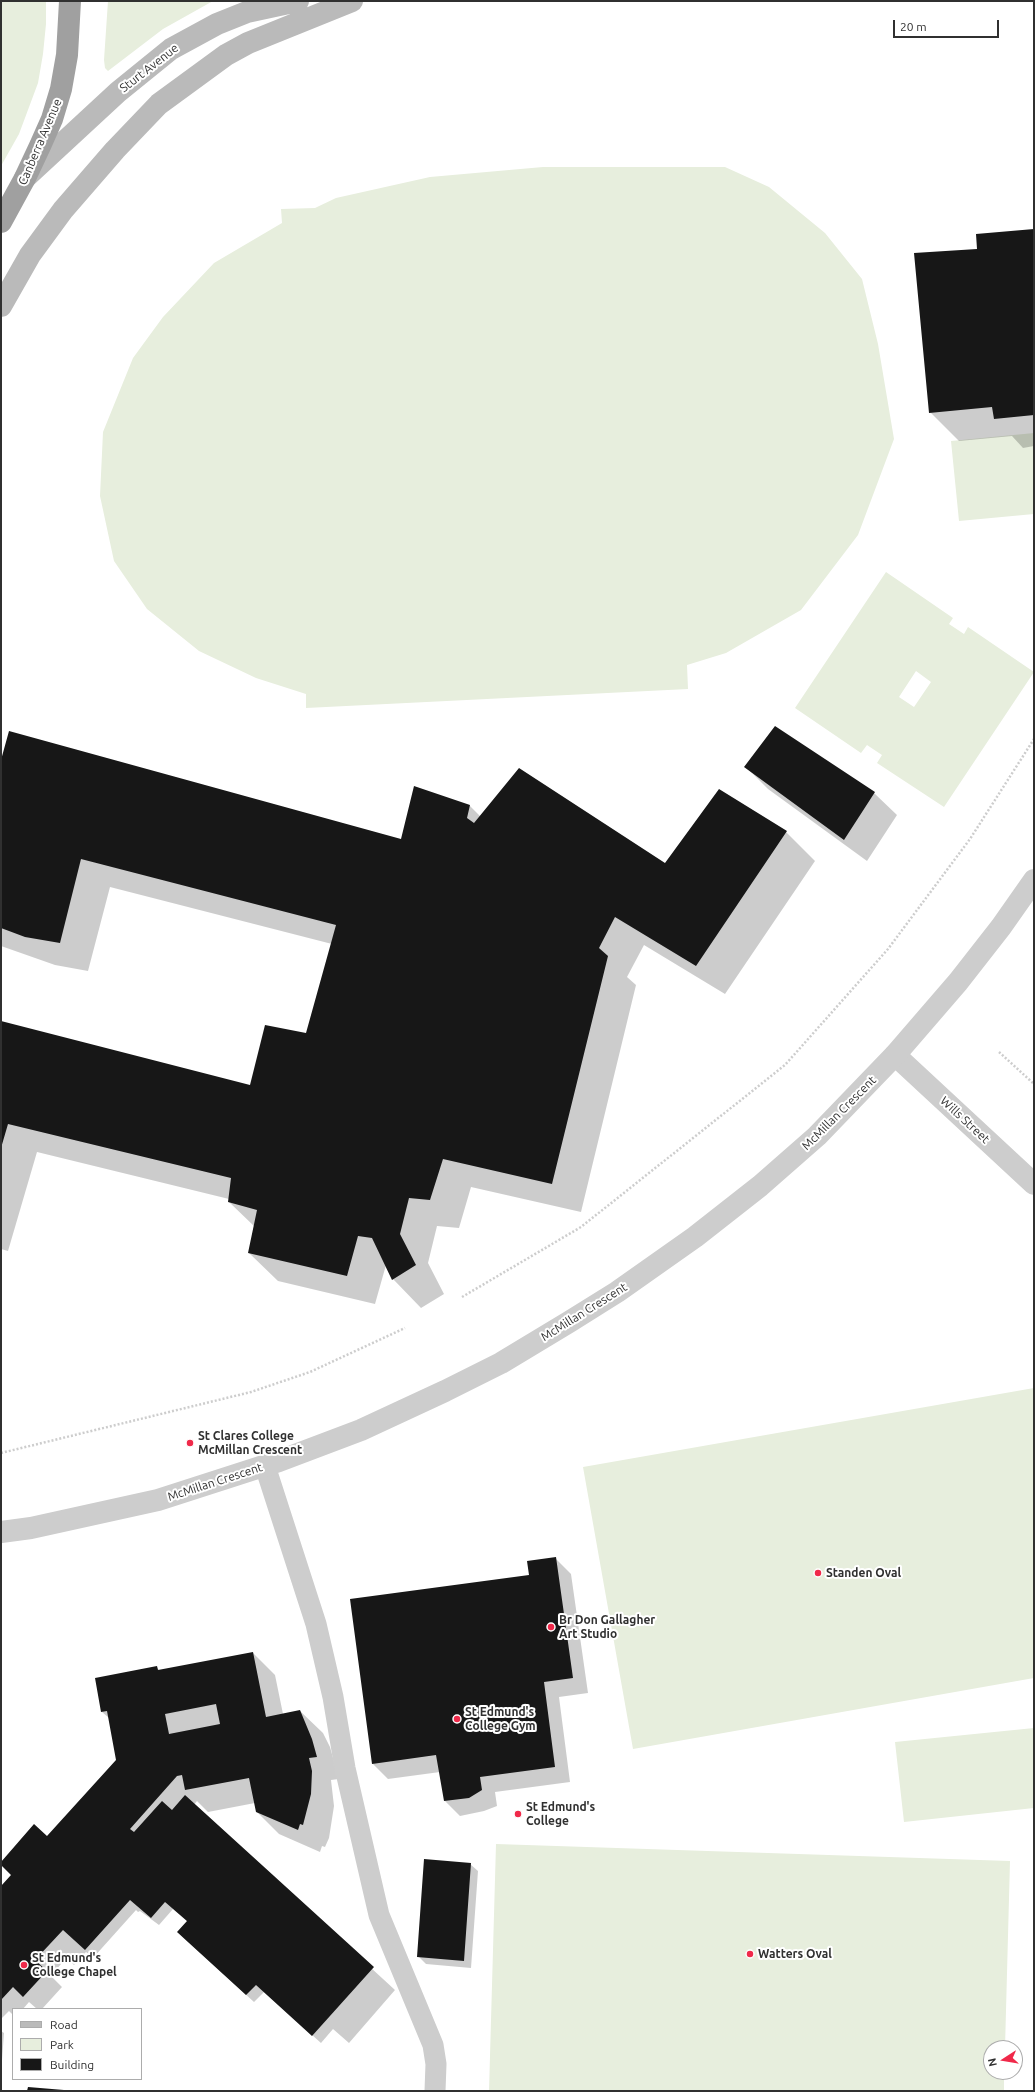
<!DOCTYPE html>
<html>
<head>
<meta charset="utf-8">
<style>
	body { margin:0 }
	#map { position:relative; width:1035px; height:2092px; overflow:hidden; background:#fff; font-family:Ubuntu,sans-serif }
	canvas { display:block }
	.frame { position:absolute; inset:0; border:2px solid #303030; pointer-events:none }
	.legend { position:absolute; left:12px; top:2008px; width:130px; height:72px; box-sizing:border-box; background:#fff; border:1px solid #acacac; margin:0; padding:5px 7px; list-style:none; font-size:12px; color:#303030 }
	.legend li { display:flex; align-items:center; gap:8px; height:20px }
	.legend b { width:20px; border:1px solid #acacac }
	.north { position:absolute; left:983px; top:2040px; width:40px; height:40px; box-sizing:border-box; background:#fff; border:1px solid #acacac; border-radius:50%; rotate:258deg; font-size:11px; font-weight:700; line-height:16px; text-align:center; color:#303030 }
	.north::after { content:''; display:block; margin:auto; width:14px; height:18px; background:#f0294a; clip-path:polygon(50% 0,100% 100%,50% 72%,0 100%) }
	.scale { position:absolute; left:893px; top:20px; width:106px; height:18px; box-sizing:border-box; border:2px solid #303030; border-top:0; padding-left:5px; font-size:12px; line-height:14px; white-space:nowrap; color:#303030; -webkit-text-stroke:3px #fff; paint-order:stroke }
</style>
</head>
<body>
<div id="map">
<canvas width="1035" height="2092"></canvas>
<div class="frame"></div>
<ul class="legend">
<li><b style="height:5px;background:#bababa"></b>Road</li>
<li><b style="height:11px;background:#e7eedd"></b>Park</li>
<li><b style="height:11px;background:#171717"></b>Building</li>
</ul>
<div class="north">N</div>
<div class="scale">20 m</div>
</div>
<script>
const ctx = document.querySelector('canvas').getContext('2d');
ctx.lineJoin = 'round';
function paint(path, color) { ctx.fillStyle = color; ctx.fill(path, 'evenodd'); }
const toPath = rows => new Path2D(rows.map(r => 'M' + r).join(''));
function trace(path, color, width, dash) { ctx.strokeStyle = color; ctx.lineWidth = width; ctx.lineCap = dash ? 'butt' : 'round'; ctx.setLineDash(dash || []); ctx.stroke(path); }
function label(font, color, halo, rows, align = 'center') {
  ctx.font = font + ' Ubuntu,sans-serif'; ctx.lineWidth = 4; ctx.setLineDash([]); ctx.textBaseline = 'middle'; ctx.strokeStyle = halo; ctx.fillStyle = color; for (const [text, x, y, turn = 0] of rows) {
    ctx.save(); ctx.translate(x, y); ctx.rotate((+turn || 0) * Math.PI / 180); ctx.textAlign = isNaN(turn) ? turn : align; if (halo) ctx.strokeText(text, 0, 0); ctx.fillText(text, 0, 0); ctx.restore();
  }
}
const green = toPath([
	[1,1,46,1,46,24,43,54,38,83,19,134,1,166],
	[108,1,213,1,163,29,108,71,105,68,104,60],
	[543,167,725,167,769,187,825,233,862,279,878,344,894,439,858,535,801,610,726,653,687,665,688,689,306,708,306,694,256,678,199,651,147,609,114,561,100,496,103,432,133,358,163,317,214,263,282,223,281,209,315,208,336,198,430,177],
	[1034,433,1034,514,959,521,951,441],
	[886,572,953,618,949,624,964,634,968,627,1034,672,944,807,877,763,882,755,867,745,861,753,795,708],
	[916,671,931,682,914,707,899,697],
	[1034,1388,1034,1678,633,1749,583,1467],
	[1034,1728,1034,1808,904,1822,895,1742],
	[496,1844,1010,1861,1005,2048,991,2048,991,2072,1004,2072,1004,2091,489,2091]
]);
const shadow = toPath([
	[1034,230,1034,446,1023,448,1012,436,959,441,930,412,978,250],
	[1,764,402,841,415,788,470,806,481,817,665,864,719,791,786,832,815,861,725,994,644,945,627,977,636,985,581,1212,471,1187,459,1228,437,1226,428,1263,444,1294,421,1308,393,1279,386,1265,375,1304,278,1281,249,1253,255,1227,229,1202,229,1199,37,1152,8,1251,1,1249,1,1022,251,1086,307,1034,332,944,110,887,88,971,55,965,1,946],
	[745,766,874,793,897,815,867,861,768,789],
	[555,1558,571,1574,588,1693,559,1697,570,1782,495,1792,497,1806,484,1811,460,1816,445,1801,440,1772,388,1779,373,1764,531,1576],
	[253,1653,275,1675,283,1714,300,1711,323,1733,330,1747,339,1779,331,1780,334,1806,329,1838,325,1847,322,1846,320,1852,279,1834,257,1812,255,1803,208,1812,197,1801,194,1805,395,1990,349,2043,333,2029,321,2043,264,1992,254,2002,186,1940,178,1932,188,1922,173,1909,159,1925,140,1911,138,1912,136,1910,93,1958,86,1952,74,1965,66,1958,51,1976,62,1987,42,2009,37,2009,29,2002,23,2009,13,2009,13,2015,9,2011,1,2019,1,1888,12,1875,1,1863,47,1838,117,1760,109,1718,102,1712,156,1667,160,1671],
	[470,1864,478,1871,471,1968,426,1964,418,1956],
	[1,2031,4,2033,1,2074]
]);
const building = toPath([
	[1034,229,1034,415,994,419,992,407,929,413,914,253,977,249,976,234],
	[775,726,875,792,844,840,744,767],
	[9,731,401,839,414,786,470,805,467,818,474,823,519,768,665,863,719,789,787,831,696,966,615,917,599,948,608,956,552,1184,443,1159,430,1200,409,1198,400,1234,416,1265,392,1280,372,1238,358,1236,347,1276,248,1253,257,1210,228,1202,231,1178,8,1124,1,1148,1,1021,250,1085,265,1025,306,1033,336,925,81,859,60,943,25,937,1,928,1,760],
	[556,1557,573,1678,544,1682,555,1767,480,1777,482,1790,469,1798,444,1801,436,1755,372,1764,350,1599,529,1575,527,1561],
	[253,1652,266,1717,300,1710,312,1739,317,1757,309,1758,312,1771,311,1794,303,1825,300,1824,298,1830,256,1812,249,1778,185,1790,182,1775,177,1776,130,1829,134,1832,162,1801,172,1810,185,1795,374,1967,312,2036,256,1985,246,1995,177,1932,187,1921,165,1902,151,1918,130,1900,85,1950,63,1930,35,1960,47,1971,23,1997,13,1987,1,2000,1,1886,11,1875,1,1865,1,1862,34,1824,47,1836,116,1760,107,1711,101,1712,95,1678,157,1666,158,1670],
	[216,1704,220,1724,169,1734,165,1714],
	[424,1859,471,1863,464,1961,417,1957],
	[28,2087,64,2090,64,2091,27,2091]
]);
const path = toPath([
	[999,1052,1034,1084],
	[462,1297,581,1227,785,1065,888,949,970,839,1034,739],
	[1,1453,251,1392,310,1372,405,1328]
]);
const service = toPath([
	[265,1466,316,1624,333,1697,345,1768,379,1915,433,2045,436,2064,435,2091]
]);
const minor = toPath([
	[895,1055,1034,1184]
]);
const tertiary = toPath([
	[1,1532,31,1528,158,1500,279,1461,361,1430,445,1391,501,1363,569,1322,617,1292,695,1237,760,1186,817,1136,895,1055,958,982,1001,927,1034,880]
]);
const secondary = toPath([
	[25,178,118,92,171,49,217,24,247,12,298,1],
	[1,306,30,255,63,210,115,150,159,104,226,55,248,43,352,1]
]);
const trunk = toPath([
	[1,222,25,178,40,146,52,119,61,89,67,55,70,1]
]);
const markers = [
	[190,1443,4,"#f0294a"],
	[818,1573,4,"#f0294a"],
	[551,1627,4,"#f0294a"],
	[457,1719,4,"#f0294a"],
	[518,1814,4,"#f0294a"],
	[750,1954,4,"#f0294a"],
	[24,1965,4,"#f0294a"]
];
const streetNames = [
	["Sturt Avenue",149,68,-38],
	["Canberra Avenue",40,142,-67],
	["McMillan Crescent",839,1113,-45],
	["Wills Street",965,1120,43],
	["McMillan Crescent",584,1312,-32],
	["McMillan Crescent",215,1482,-18]
];
const poiNames = [
	["St Clares College",198,1436],
	["McMillan Crescent",198,1450],
	["Standen Oval",826,1573],
	["Br Don Gallagher",559,1620],
	["Art Studio",559,1634],
	["St Edmund's",465,1712],
	["College Gym",465,1726],
	["St Edmund's",526,1807],
	["College",526,1821],
	["Watters Oval",758,1954],
	["St Edmund's",32,1958],
	["College Chapel",32,1972]
];
paint(green, '#e7eedd');
paint(shadow, '#0003');
paint(building, '#171717');
trace(path, '#cdcdcd', 2.5, [2, 2]);
trace(service, '#cdcdcd', 21);
trace(minor, '#cdcdcd', 22);
trace(tertiary, '#cdcdcd', 22);
trace(secondary, '#bababa', 22);
trace(trunk, '#a0a0a0', 22);
for (const [x, y, r, color] of markers) { const dot = new Path2D(); dot.arc(x, y, r, 0, 2 * Math.PI); ctx.fillStyle = color; ctx.fill(dot); trace(dot, '#fff', 1.5); }
label('12px', '#303030', '#fff', streetNames);
label('bold 12px', '#303030', '#fff', poiNames, 'left');
</script>
</body>
</html>
